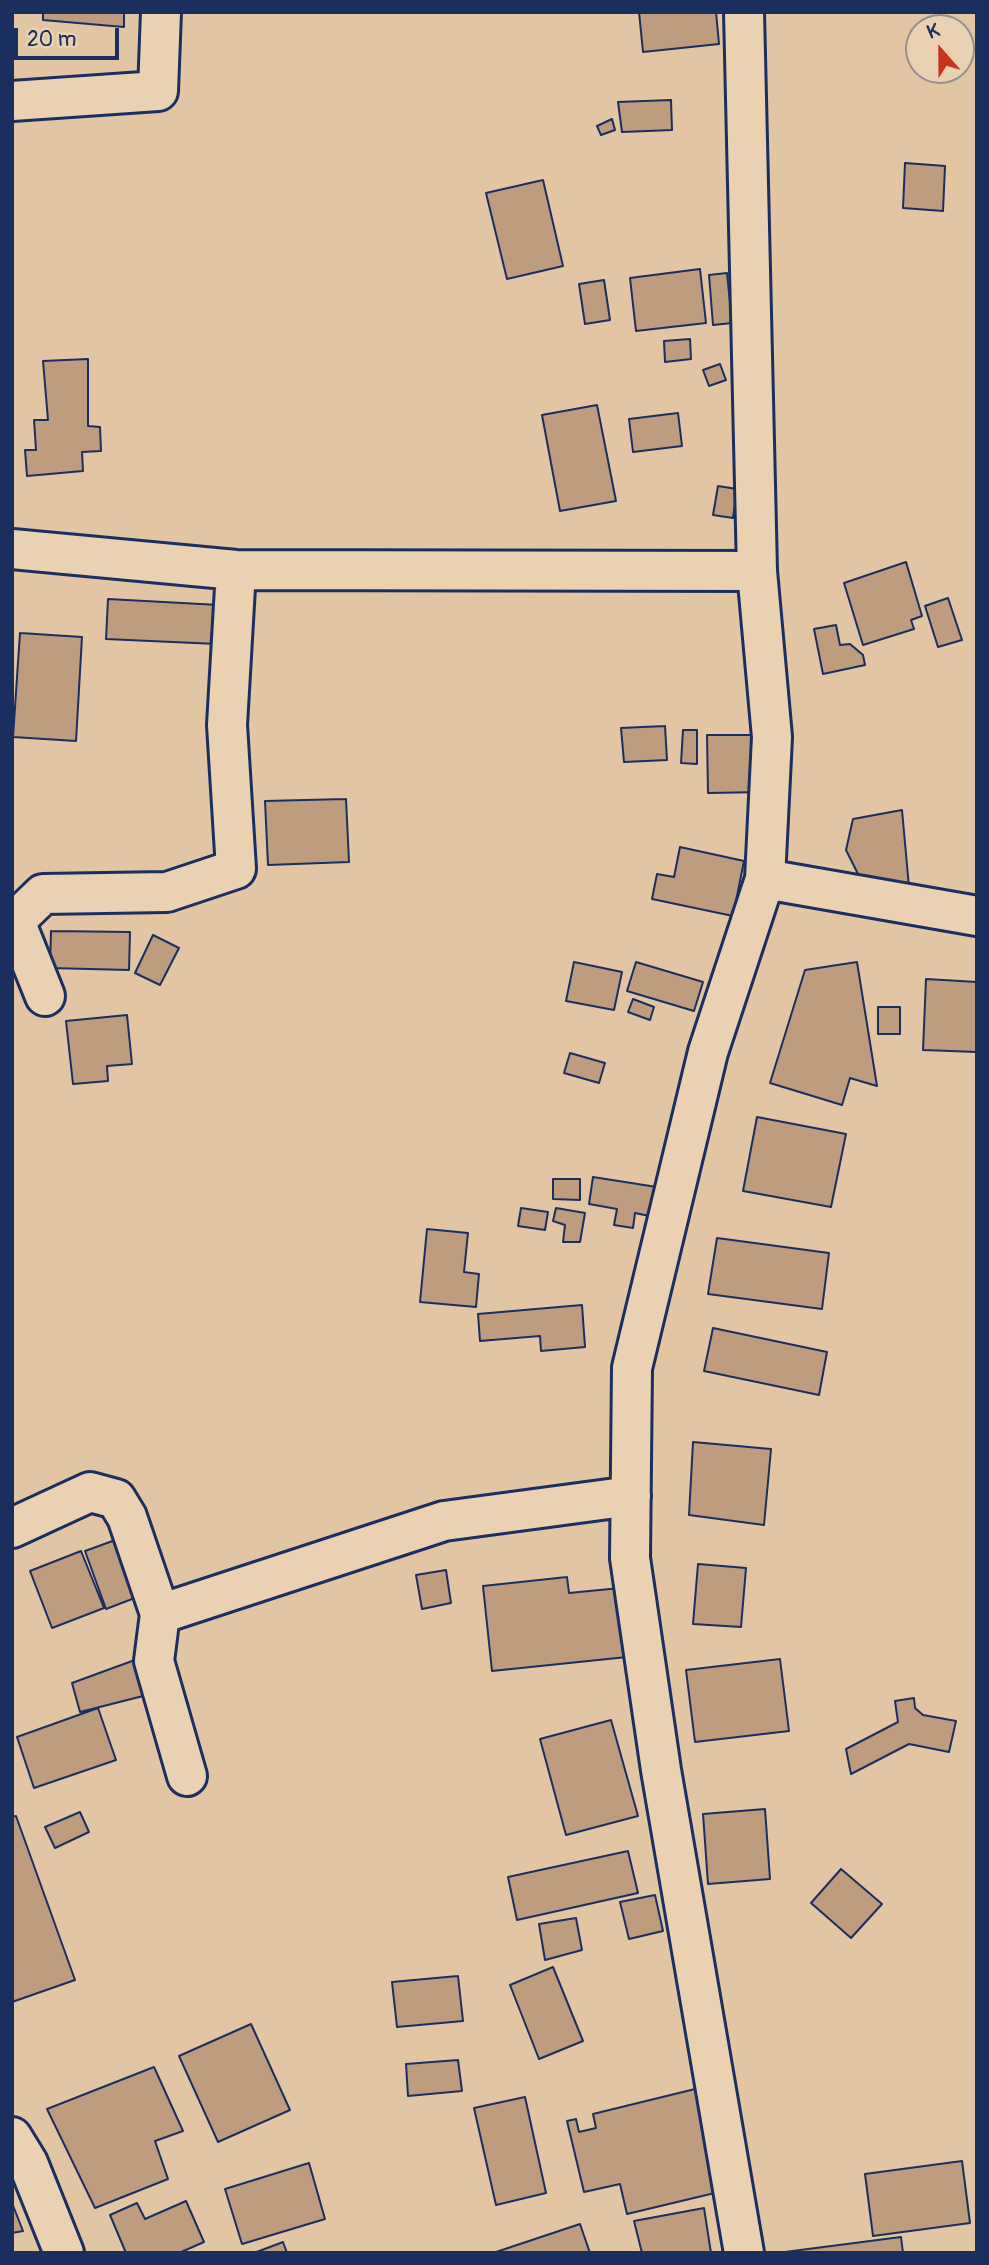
<!DOCTYPE html>
<html>
<head>
<meta charset="utf-8">
<style>
	body { margin:0 }
	#map { position:relative; width:989px; height:2265px; overflow:hidden; background:#e2c5a3; font-family:Pangolin,sans-serif }
	canvas { display:block }
	.frame { position:absolute; inset:0; border:14px solid #1b2f5e; pointer-events:none }
	.north { position:absolute; left:905px; top:14px; width:70px; height:70px; box-sizing:border-box; background:#e9d1b1; border:2px solid #979090; border-radius:50%; rotate:339deg; font-size:19px; font-weight:700; line-height:28px; text-align:center; color:#1b2f5e }
	.north::after { content:''; display:block; margin:auto; width:24px; height:32px; background:#c8321e; clip-path:polygon(50% 0,100% 100%,50% 72%,0 100%) }
	.scale { position:absolute; left:14px; top:28px; width:105px; height:32px; box-sizing:border-box; border:4px solid #1b2f5e; border-top:0; padding-left:9px; font-size:21px; line-height:24px; white-space:nowrap; color:#1b2f5e; -webkit-text-stroke:5px #e9d1b1; paint-order:stroke }
</style>
</head>
<body>
<div id="map">
<canvas width="989" height="2265"></canvas>
<div class="frame"></div>
<div class="north">K</div>
<div class="scale">20 m</div>
</div>
<script>
const ctx = document.querySelector('canvas').getContext('2d');
ctx.lineJoin = 'round';
function paint(path, color) { ctx.fillStyle = color; ctx.fill(path, 'evenodd'); }
const toPath = rows => new Path2D(rows.map(r => 'M' + r).join(''));
function trace(path, color, width, dash) { ctx.strokeStyle = color; ctx.lineWidth = width; ctx.lineCap = dash ? 'butt' : 'round'; ctx.setLineDash(dash || []); ctx.stroke(path); }
const building = toPath([
	[43,12,124,12,124,27,43,20,43,12],
	[639,12,716,12,719,44,643,52,639,12],
	[671,100,672,130,622,132,618,102,671,100],
	[612,119,615,130,601,135,597,126,612,119],
	[905,163,945,166,943,211,903,208,905,163],
	[543,180,563,266,507,279,486,193,543,180],
	[700,269,706,323,636,331,630,278,700,269],
	[727,273,732,323,713,325,709,275,727,273],
	[604,280,610,320,585,324,579,284,604,280],
	[690,339,691,359,665,362,664,341,690,339],
	[88,359,88,426,100,427,101,451,82,452,83,471,27,476,25,450,36,450,34,420,48,420,43,361,88,359],
	[720,364,726,380,709,386,703,370,720,364],
	[597,405,616,501,560,511,542,415,597,405],
	[678,413,682,446,633,452,629,419,678,413],
	[718,486,737,489,733,518,713,515,718,486],
	[906,562,922,616,911,620,914,629,863,645,844,583,906,562],
	[948,598,962,640,938,647,925,606,948,598],
	[108,599,219,605,217,644,106,639,108,599],
	[836,625,840,645,850,644,863,655,865,665,823,674,814,629,836,625],
	[20,633,82,637,76,741,13,737,20,633],
	[665,726,667,760,624,762,621,728,665,726],
	[683,730,697,730,697,764,681,763,683,730],
	[707,735,762,735,763,792,708,793,707,735],
	[346,799,349,862,268,865,265,801,346,799],
	[902,810,909,887,863,884,846,850,853,819,902,810],
	[680,847,744,861,733,916,652,899,657,874,674,877,680,847],
	[51,931,130,932,129,970,50,968,51,931],
	[153,935,179,948,160,985,135,973,153,935],
	[574,962,622,972,614,1010,566,1001,574,962],
	[636,962,703,982,694,1011,627,991,636,962],
	[857,962,877,1086,850,1078,842,1105,770,1083,805,970,857,962],
	[926,979,977,982,977,1052,923,1050,926,979],
	[633,999,654,1007,650,1020,628,1012,633,999],
	[878,1007,900,1007,900,1034,878,1034,878,1007],
	[127,1015,132,1064,107,1066,108,1081,73,1084,66,1021,127,1015],
	[570,1053,605,1063,599,1083,564,1073,570,1053],
	[757,1117,846,1134,831,1207,743,1191,757,1117],
	[593,1177,663,1188,659,1218,635,1213,633,1228,614,1225,617,1209,589,1204,593,1177],
	[553,1179,580,1179,580,1200,553,1199,553,1179],
	[521,1208,548,1212,545,1230,518,1226,521,1208],
	[556,1208,585,1213,580,1242,563,1242,565,1225,553,1221,556,1208],
	[427,1229,468,1233,464,1272,479,1274,476,1307,420,1302,427,1229],
	[717,1238,829,1253,822,1309,708,1294,717,1238],
	[582,1305,585,1347,541,1351,540,1336,480,1341,478,1314,582,1305],
	[713,1328,827,1352,819,1395,704,1371,713,1328],
	[693,1442,771,1449,764,1525,689,1515,693,1442],
	[118,1539,140,1596,106,1609,85,1551,118,1539],
	[81,1551,104,1608,52,1628,30,1571,81,1551],
	[698,1564,746,1568,741,1627,693,1624,698,1564],
	[446,1570,451,1603,422,1609,416,1575,446,1570],
	[567,1577,569,1593,620,1588,627,1657,492,1671,483,1586,567,1577],
	[143,1657,151,1694,80,1712,72,1683,143,1657],
	[780,1659,789,1731,695,1742,686,1670,780,1659],
	[914,1698,915,1708,923,1715,956,1721,949,1752,909,1744,851,1774,846,1749,898,1722,895,1701,914,1698],
	[98,1708,116,1760,34,1788,17,1737,98,1708],
	[611,1720,638,1816,566,1835,540,1739,611,1720],
	[765,1809,770,1879,708,1884,703,1814,765,1809],
	[80,1812,89,1832,55,1848,45,1827,80,1812],
	[16,1816,75,1980,12,2002,12,1817,16,1816],
	[628,1851,638,1893,517,1920,508,1877,628,1851],
	[841,1869,882,1904,851,1938,811,1903,841,1869],
	[655,1895,663,1931,629,1939,620,1902,655,1895],
	[576,1918,582,1950,545,1960,539,1924,576,1918],
	[553,1967,583,2041,539,2059,510,1985,553,1967],
	[458,1976,463,2021,397,2027,392,1982,458,1976],
	[251,2024,290,2110,218,2142,179,2056,251,2024],
	[458,2060,462,2091,408,2096,406,2064,458,2060],
	[154,2067,183,2131,155,2141,168,2179,95,2208,47,2109,154,2067],
	[695,2089,719,2192,627,2214,620,2184,584,2192,567,2121,576,2119,579,2132,596,2128,593,2114,695,2089],
	[525,2097,546,2193,496,2205,474,2108,525,2097],
	[962,2161,970,2223,873,2236,865,2174,962,2161],
	[309,2163,325,2219,242,2244,225,2189,309,2163],
	[186,2201,204,2242,179,2253,126,2253,110,2215,137,2203,145,2219,186,2201],
	[12,2203,23,2231,12,2233,12,2203],
	[704,2208,711,2253,642,2253,634,2221,704,2208],
	[580,2224,590,2253,493,2253,580,2224],
	[901,2237,903,2253,777,2253,901,2237],
	[283,2242,287,2253,254,2253,283,2242]
]);
const minor = toPath([
	[744,12,757,571,772,737,765,879,708,1052,632,1368,630,1558,661,1770,744,2253],
	[12,101,158,91,161,12],
	[12,549,236,570,757,571],
	[765,879,977,916],
	[45,996,15,921,43,894,167,892,236,869,227,725,236,570],
	[12,1528,90,1492,116,1499,127,1517,160,1614,154,1661,187,1776],
	[160,1614,444,1521,631,1496],
	[12,2137,28,2163,64,2253]
]);
paint(building, '#be9d7e');
trace(building, '#1b2f5e', 2);
trace(minor, '#1b2f5e', 44);
trace(minor, '#e9d1b1', 38);
</script>
</body>
</html>
